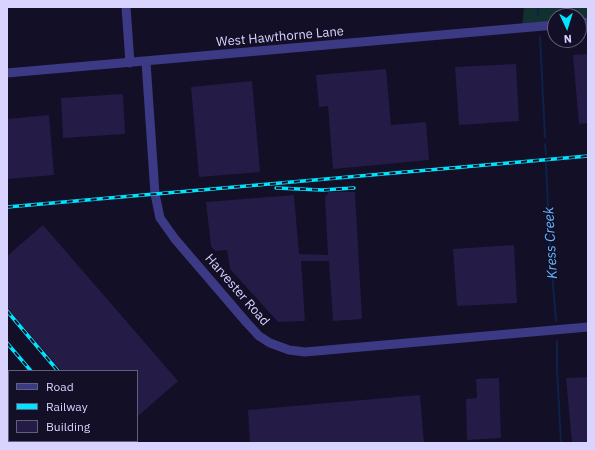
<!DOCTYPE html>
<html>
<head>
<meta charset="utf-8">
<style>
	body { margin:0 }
	#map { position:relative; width:595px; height:450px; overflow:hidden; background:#130f26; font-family:"IBM Plex Sans",sans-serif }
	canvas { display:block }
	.frame { position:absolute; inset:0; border:8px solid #d9d4ff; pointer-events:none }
	.legend { position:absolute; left:8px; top:370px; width:130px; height:72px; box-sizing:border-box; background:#130f26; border:1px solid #625e7d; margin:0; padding:5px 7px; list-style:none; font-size:12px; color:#d9d4ff }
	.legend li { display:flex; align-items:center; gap:8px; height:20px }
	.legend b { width:20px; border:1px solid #625e7d }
	.north { position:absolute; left:547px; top:8px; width:40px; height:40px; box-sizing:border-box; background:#130f26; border:1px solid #625e7d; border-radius:50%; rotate:176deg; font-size:11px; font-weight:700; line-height:16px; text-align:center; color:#d9d4ff }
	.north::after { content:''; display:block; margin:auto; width:14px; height:18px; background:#00e5ff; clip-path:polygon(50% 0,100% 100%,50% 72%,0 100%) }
</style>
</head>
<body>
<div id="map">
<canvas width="595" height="450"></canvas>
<div class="frame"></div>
<ul class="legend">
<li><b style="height:5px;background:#3d3a85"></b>Road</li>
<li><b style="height:5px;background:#00e5ff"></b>Railway</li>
<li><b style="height:11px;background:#241b47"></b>Building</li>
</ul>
<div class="north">N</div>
</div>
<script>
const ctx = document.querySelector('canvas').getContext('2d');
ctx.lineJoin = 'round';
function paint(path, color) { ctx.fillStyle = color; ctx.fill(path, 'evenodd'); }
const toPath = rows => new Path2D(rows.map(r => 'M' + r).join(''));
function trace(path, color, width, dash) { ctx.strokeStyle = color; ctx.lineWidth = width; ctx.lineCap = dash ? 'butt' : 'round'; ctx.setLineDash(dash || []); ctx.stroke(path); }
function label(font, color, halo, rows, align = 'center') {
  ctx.font = font + ' "IBM Plex Sans",sans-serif'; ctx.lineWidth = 3; ctx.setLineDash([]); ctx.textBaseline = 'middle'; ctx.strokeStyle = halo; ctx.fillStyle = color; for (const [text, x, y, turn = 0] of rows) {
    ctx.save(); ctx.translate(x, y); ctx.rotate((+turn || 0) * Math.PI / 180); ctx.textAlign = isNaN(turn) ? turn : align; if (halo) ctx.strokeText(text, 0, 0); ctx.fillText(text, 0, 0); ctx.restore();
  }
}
const green = toPath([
	[524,7,588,7,588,22,579,23,579,16,555,16,555,25,522,27]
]);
const stream = toPath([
	[538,7,538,15],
	[540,37,545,137],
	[545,144,546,155],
	[546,164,550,247,556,321],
	[557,341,557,369,561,443]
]);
const building = toPath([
	[588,54,588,123,579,124,573,55],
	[516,64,519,121,459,125,455,67],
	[386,69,391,125,426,122,429,160,333,169,328,106,319,107,316,75],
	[252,81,260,172,199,177,191,87],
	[123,94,125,134,63,138,61,98],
	[49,115,54,175,7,179,7,119],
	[329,192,355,192,362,319,333,321,329,261,301,261,305,321,278,322,230,269,227,250,215,251,211,246,206,202,294,195,299,254,328,255,325,197],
	[43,225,178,381,137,417,137,371,62,371,7,308,7,256],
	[514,245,517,303,457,306,453,249],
	[588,377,588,443,572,443,566,378],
	[499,378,501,438,467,440,466,399,477,398,476,379],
	[420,395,424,443,250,443,248,410]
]);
const minor = toPath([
	[126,7,130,63],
	[579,23,588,22],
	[146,62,155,194,160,218,175,239,247,323,259,336,270,343,289,350,305,352,588,327],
	[7,73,555,25]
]);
const rail = toPath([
	[276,188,322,190,354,188],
	[7,207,588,156],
	[7,311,58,371],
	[7,343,31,371],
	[7,383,9,386],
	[52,441,53,443],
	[91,441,93,443]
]);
const streetNames = [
	["West Hawthorne Lane",280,37,-5],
	["Harvester Road",237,290,49]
];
const waterNames = [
	["Kress Creek",551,243,-93]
];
paint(green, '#12302f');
trace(stream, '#0c2248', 2);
paint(building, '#241b47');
trace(minor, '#3d3a85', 9);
trace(rail, '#00e5ff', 3.5);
trace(rail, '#130f26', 2, [6]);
label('13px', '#d9d4ff', '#130f26', streetNames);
label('italic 14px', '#62b6ff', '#130f26', waterNames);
</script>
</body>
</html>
